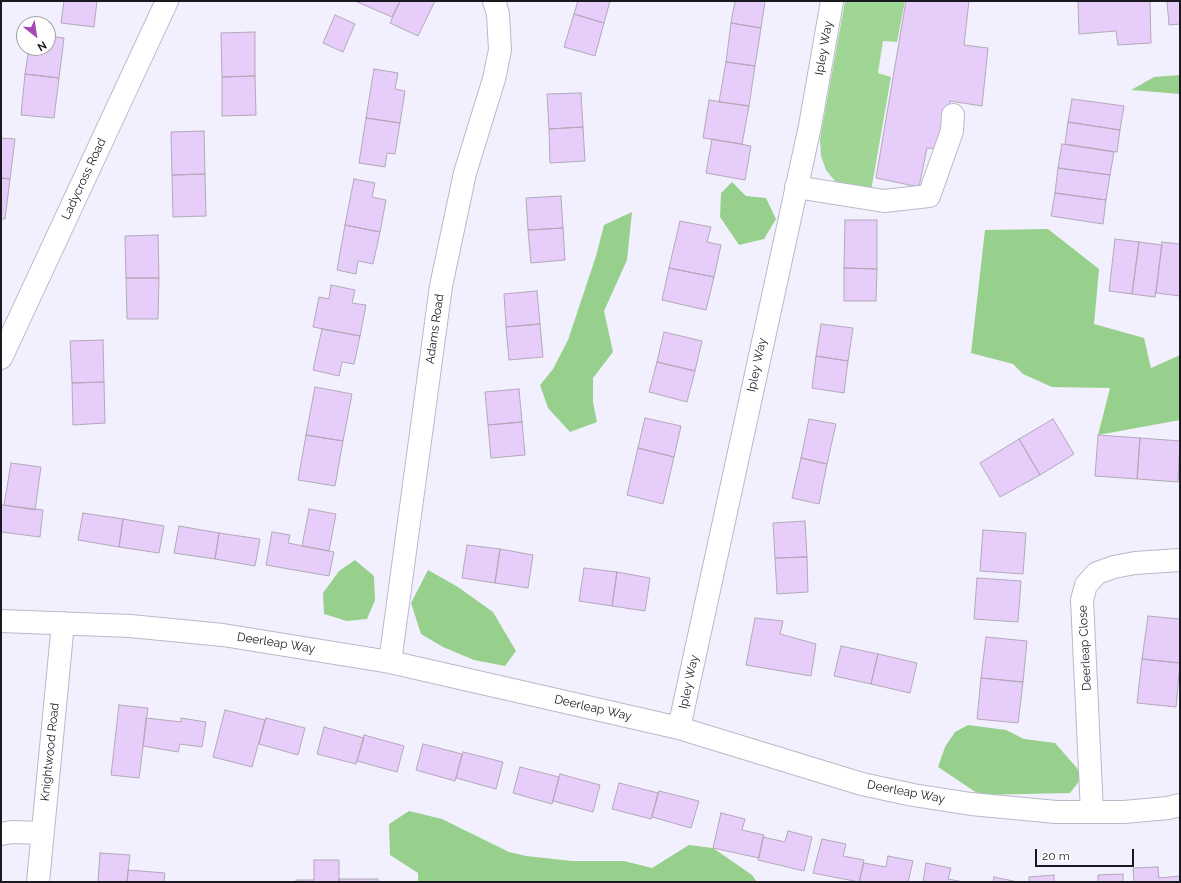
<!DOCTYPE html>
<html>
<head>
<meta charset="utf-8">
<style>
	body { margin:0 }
	#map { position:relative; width:1181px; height:883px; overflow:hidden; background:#f2f0fe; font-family:Raleway,sans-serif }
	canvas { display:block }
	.frame { position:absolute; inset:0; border:2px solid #1a191f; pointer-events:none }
	.north { position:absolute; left:16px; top:16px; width:40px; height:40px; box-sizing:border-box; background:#fff; border:1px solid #a3a3a5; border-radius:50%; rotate:150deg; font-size:11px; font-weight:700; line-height:16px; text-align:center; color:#1a191f }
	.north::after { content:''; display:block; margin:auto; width:14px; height:18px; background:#a549b4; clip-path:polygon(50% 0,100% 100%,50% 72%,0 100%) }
	.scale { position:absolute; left:1035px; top:849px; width:99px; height:18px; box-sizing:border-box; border:2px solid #1a191f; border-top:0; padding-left:5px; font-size:12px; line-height:14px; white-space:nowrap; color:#1a191f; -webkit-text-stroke:3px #fff; paint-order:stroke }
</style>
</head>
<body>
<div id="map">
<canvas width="1181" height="883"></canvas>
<div class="frame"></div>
<div class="north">N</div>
<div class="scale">20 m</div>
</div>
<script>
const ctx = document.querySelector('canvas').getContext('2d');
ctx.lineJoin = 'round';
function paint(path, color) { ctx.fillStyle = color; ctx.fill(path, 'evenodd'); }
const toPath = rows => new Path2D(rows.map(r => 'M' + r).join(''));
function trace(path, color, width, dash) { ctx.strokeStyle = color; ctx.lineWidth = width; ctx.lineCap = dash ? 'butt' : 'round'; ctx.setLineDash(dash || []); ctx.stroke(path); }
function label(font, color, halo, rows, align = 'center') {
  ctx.font = font + ' Raleway,sans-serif'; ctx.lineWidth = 3.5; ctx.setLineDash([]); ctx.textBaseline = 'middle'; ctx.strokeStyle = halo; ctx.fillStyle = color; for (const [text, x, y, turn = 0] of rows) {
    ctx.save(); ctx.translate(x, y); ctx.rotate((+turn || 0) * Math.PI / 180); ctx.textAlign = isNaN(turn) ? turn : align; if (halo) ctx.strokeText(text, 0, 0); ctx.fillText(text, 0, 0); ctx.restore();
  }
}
const green = toPath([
	[845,1,905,1,897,42,883,41,878,73,891,77,871,191,847,187,835,181,826,170,821,156,820,139]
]);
const forest = toPath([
	[1180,75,1180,94,1131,90,1154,77],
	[732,182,746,196,766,198,776,219,764,239,739,245,720,217,721,193],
	[632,212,627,260,604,311,613,352,593,378,593,402,597,422,570,432,548,408,540,385,553,369,568,340,596,256,604,225],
	[1048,229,1099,269,1094,324,1144,338,1151,368,1180,355,1180,420,1098,435,1110,388,1052,387,1023,374,1013,364,971,353,985,230],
	[355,560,374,576,375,600,367,619,347,621,324,614,323,593,339,571],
	[428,570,458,587,493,612,516,651,505,666,474,660,443,647,421,634,411,603],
	[968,725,1006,730,1024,739,1055,743,1077,768,1081,779,1070,793,980,795,938,767,945,747,955,732],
	[409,811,442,819,509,852,526,856,572,861,624,861,652,868,689,845,713,848,752,875,757,882,418,882,418,873,390,855,389,824]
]);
const building = toPath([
	[64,1,97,1,94,27,61,23,64,1],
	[355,1,400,1,392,17,355,1],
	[400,1,435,1,418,36,390,23,400,1],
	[578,1,610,1,604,23,574,14,578,1],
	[735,1,765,1,761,28,731,23,735,1],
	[906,1,969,1,964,45,988,48,982,106,950,101,942,149,927,148,919,187,876,178,906,1],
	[1078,1,1150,1,1151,43,1118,45,1116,31,1079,34,1078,1],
	[1167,1,1180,1,1180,24,1169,25,1167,1],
	[574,14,604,23,595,56,564,47,574,14],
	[335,15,355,24,343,52,323,43,335,15],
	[731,23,761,28,755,66,726,62,731,23],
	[255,32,255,76,222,77,221,33,255,32],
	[48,36,64,38,59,78,25,74,29,48,48,48,48,36],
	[726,62,755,66,749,106,719,102,726,62],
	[374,69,398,73,395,89,405,91,400,123,366,118,374,69],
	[25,74,59,78,54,118,21,115,25,74],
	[255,76,256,115,222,116,222,77,255,76],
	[581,93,583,127,549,129,547,94,581,93],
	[1072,99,1124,106,1120,130,1068,122,1072,99],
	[709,100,749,106,742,144,703,138,709,100],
	[366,118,400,123,395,154,387,153,385,167,359,163,366,118],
	[1068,122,1120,130,1117,152,1065,144,1068,122],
	[583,127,585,161,550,163,549,129,583,127],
	[204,131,205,174,172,175,171,132,204,131],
	[1,138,15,139,10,179,1,178,1,138],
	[712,139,751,146,745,180,706,173,712,139],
	[1062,144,1114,152,1110,175,1058,168,1062,144],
	[1058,168,1110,175,1106,200,1055,193,1058,168],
	[205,174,206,216,173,217,172,175,205,174],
	[1,178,10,179,5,219,1,219,1,178],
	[354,179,375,183,372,197,386,200,380,232,345,225,354,179],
	[1055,193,1106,200,1103,224,1051,216,1055,193],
	[561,196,563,228,528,230,526,198,561,196],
	[845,220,877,220,877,269,844,268,845,220],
	[680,221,711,227,707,242,721,245,714,277,669,268,680,221],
	[345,225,380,232,373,264,358,261,356,274,337,270,345,225],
	[563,228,565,260,531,263,528,230,563,228],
	[158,235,159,278,126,278,125,236,158,235],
	[1115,239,1139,242,1132,294,1109,291,1115,239],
	[1139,242,1162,245,1155,297,1132,294,1139,242],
	[1162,242,1180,244,1180,296,1156,293,1162,242],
	[669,268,714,277,706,310,662,300,669,268],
	[844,268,877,269,876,301,844,301,844,268],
	[126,278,159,278,158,319,127,319,126,278],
	[331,285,355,290,352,303,366,305,360,336,313,327,319,297,329,299,331,285],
	[537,291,540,324,506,327,504,294,537,291],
	[540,324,543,357,509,360,506,327,540,324],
	[821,324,853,328,848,361,816,356,821,324],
	[322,329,360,336,354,364,342,362,339,376,313,370,322,329],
	[664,332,702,341,695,371,657,362,664,332],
	[103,340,104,382,72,383,70,341,103,340],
	[816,356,848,361,844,393,812,388,816,356],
	[657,362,695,371,687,402,649,392,657,362],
	[104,382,105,423,73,425,72,383,104,382],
	[315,387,352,394,343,441,306,435,315,387],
	[519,389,522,422,488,425,485,392,519,389],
	[645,418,681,426,674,457,638,448,645,418],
	[809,419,836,424,827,464,801,458,809,419],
	[1053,419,1074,454,1040,475,1019,439,1053,419],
	[522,422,525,455,491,458,488,425,522,422],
	[306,435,343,441,335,486,298,480,306,435],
	[1098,435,1140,438,1137,479,1095,476,1098,435],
	[1140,438,1180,441,1178,482,1137,479,1140,438],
	[1019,439,1040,475,1000,497,980,463,1019,439],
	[638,448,674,457,663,504,627,495,638,448],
	[801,458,827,464,819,504,792,498,801,458],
	[11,463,41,467,35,510,4,505,11,463],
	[1,505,43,510,40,537,1,532,1,505],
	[309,509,336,514,329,551,302,546,309,509],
	[83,513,123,519,119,547,78,540,83,513],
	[123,519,164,526,159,553,119,547,123,519],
	[805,521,807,557,775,558,773,523,805,521],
	[179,526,219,533,215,559,174,553,179,526],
	[983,530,1026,533,1023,574,980,571,983,530],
	[272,532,290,535,288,543,334,552,329,576,266,565,272,532],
	[219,533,260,539,255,566,215,559,219,533],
	[467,545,500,549,495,583,462,578,467,545],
	[500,549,533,555,528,588,495,583,500,549],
	[807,557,808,592,777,594,775,558,807,557],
	[584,568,617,572,612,606,579,601,584,568],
	[617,572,650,578,645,611,612,606,617,572],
	[977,578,1021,581,1018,622,974,619,977,578],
	[1148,616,1180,619,1180,663,1142,659,1148,616],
	[755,618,783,621,780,634,816,644,811,676,746,665,755,618],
	[986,637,1027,641,1023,682,981,678,986,637],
	[841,646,878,654,871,684,834,676,841,646],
	[878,654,917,663,910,693,871,684,878,654],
	[1142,659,1180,663,1176,707,1137,703,1142,659],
	[981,678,1023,682,1018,723,977,719,981,678],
	[119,705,148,708,139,778,111,775,119,705],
	[225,710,265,720,252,767,213,757,225,710],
	[146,718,181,722,181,718,206,722,202,747,180,744,178,752,143,746,146,718],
	[266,718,305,728,298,755,259,744,266,718],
	[324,727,364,738,356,764,317,754,324,727],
	[364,735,404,746,397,772,357,761,364,735],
	[423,744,462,754,455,781,416,770,423,744],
	[463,752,503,762,496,789,456,778,463,752],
	[520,767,559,777,552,804,513,793,520,767],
	[560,774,600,785,593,812,553,801,560,774],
	[619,783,658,793,651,819,612,809,619,783],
	[659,791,699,801,691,828,652,817,659,791],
	[721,813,745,819,742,830,764,835,759,858,713,848,721,813],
	[788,831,812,837,804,871,758,860,763,837,785,842,788,831],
	[822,839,846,844,843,856,864,860,859,882,813,873,822,839],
	[100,853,130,855,127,882,98,882,100,853],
	[888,856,913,861,908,882,859,882,864,863,886,867,888,856],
	[314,860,339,860,339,882,296,882,296,880,314,880,314,860],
	[926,863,951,868,948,879,964,882,923,882,926,863],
	[1158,867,1159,878,1180,876,1180,882,1134,882,1133,868,1158,867],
	[128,870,165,873,164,882,127,882,128,870],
	[1123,874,1123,882,1098,882,1098,875,1123,874],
	[1054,875,1054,882,1029,882,1029,877,1054,875],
	[994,877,1018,882,993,882,994,877],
	[339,879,378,879,378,882,339,882,339,879]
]);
const minor = toPath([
	[796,187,884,201,929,196,952,131,953,115],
	[1,358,167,1],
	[1,621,130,626,223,635,390,662,679,728,862,784,913,795,971,804,1056,812,1124,812,1168,808,1180,805],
	[390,662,441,286,465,173,494,79,500,50,498,14,494,1],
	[679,728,810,126,832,1],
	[1092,812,1082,600,1086,585,1097,573,1114,567,1135,563,1180,560],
	[1,834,12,832,42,833],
	[38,882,63,623]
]);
const streetNames = [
	["Ipley Way",824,48,-80],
	["Ladycross Road",84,179,-65],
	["Adams Road",435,329,-82],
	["Ipley Way",757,365,-78],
	["Deerleap Way",276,643,9],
	["Deerleap Close",1085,648,-93],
	["Ipley Way",689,682,-78],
	["Deerleap Way",593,708,13],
	["Knightwood Road",50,752,-84],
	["Deerleap Way",906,792,11]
];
paint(green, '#9fd595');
paint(forest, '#97d08c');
paint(building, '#e7cdf9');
trace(building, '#b2a9b8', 1);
trace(minor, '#bbb8c9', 24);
trace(minor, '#fff', 22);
label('12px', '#1a191f', '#fff', streetNames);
</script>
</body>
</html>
